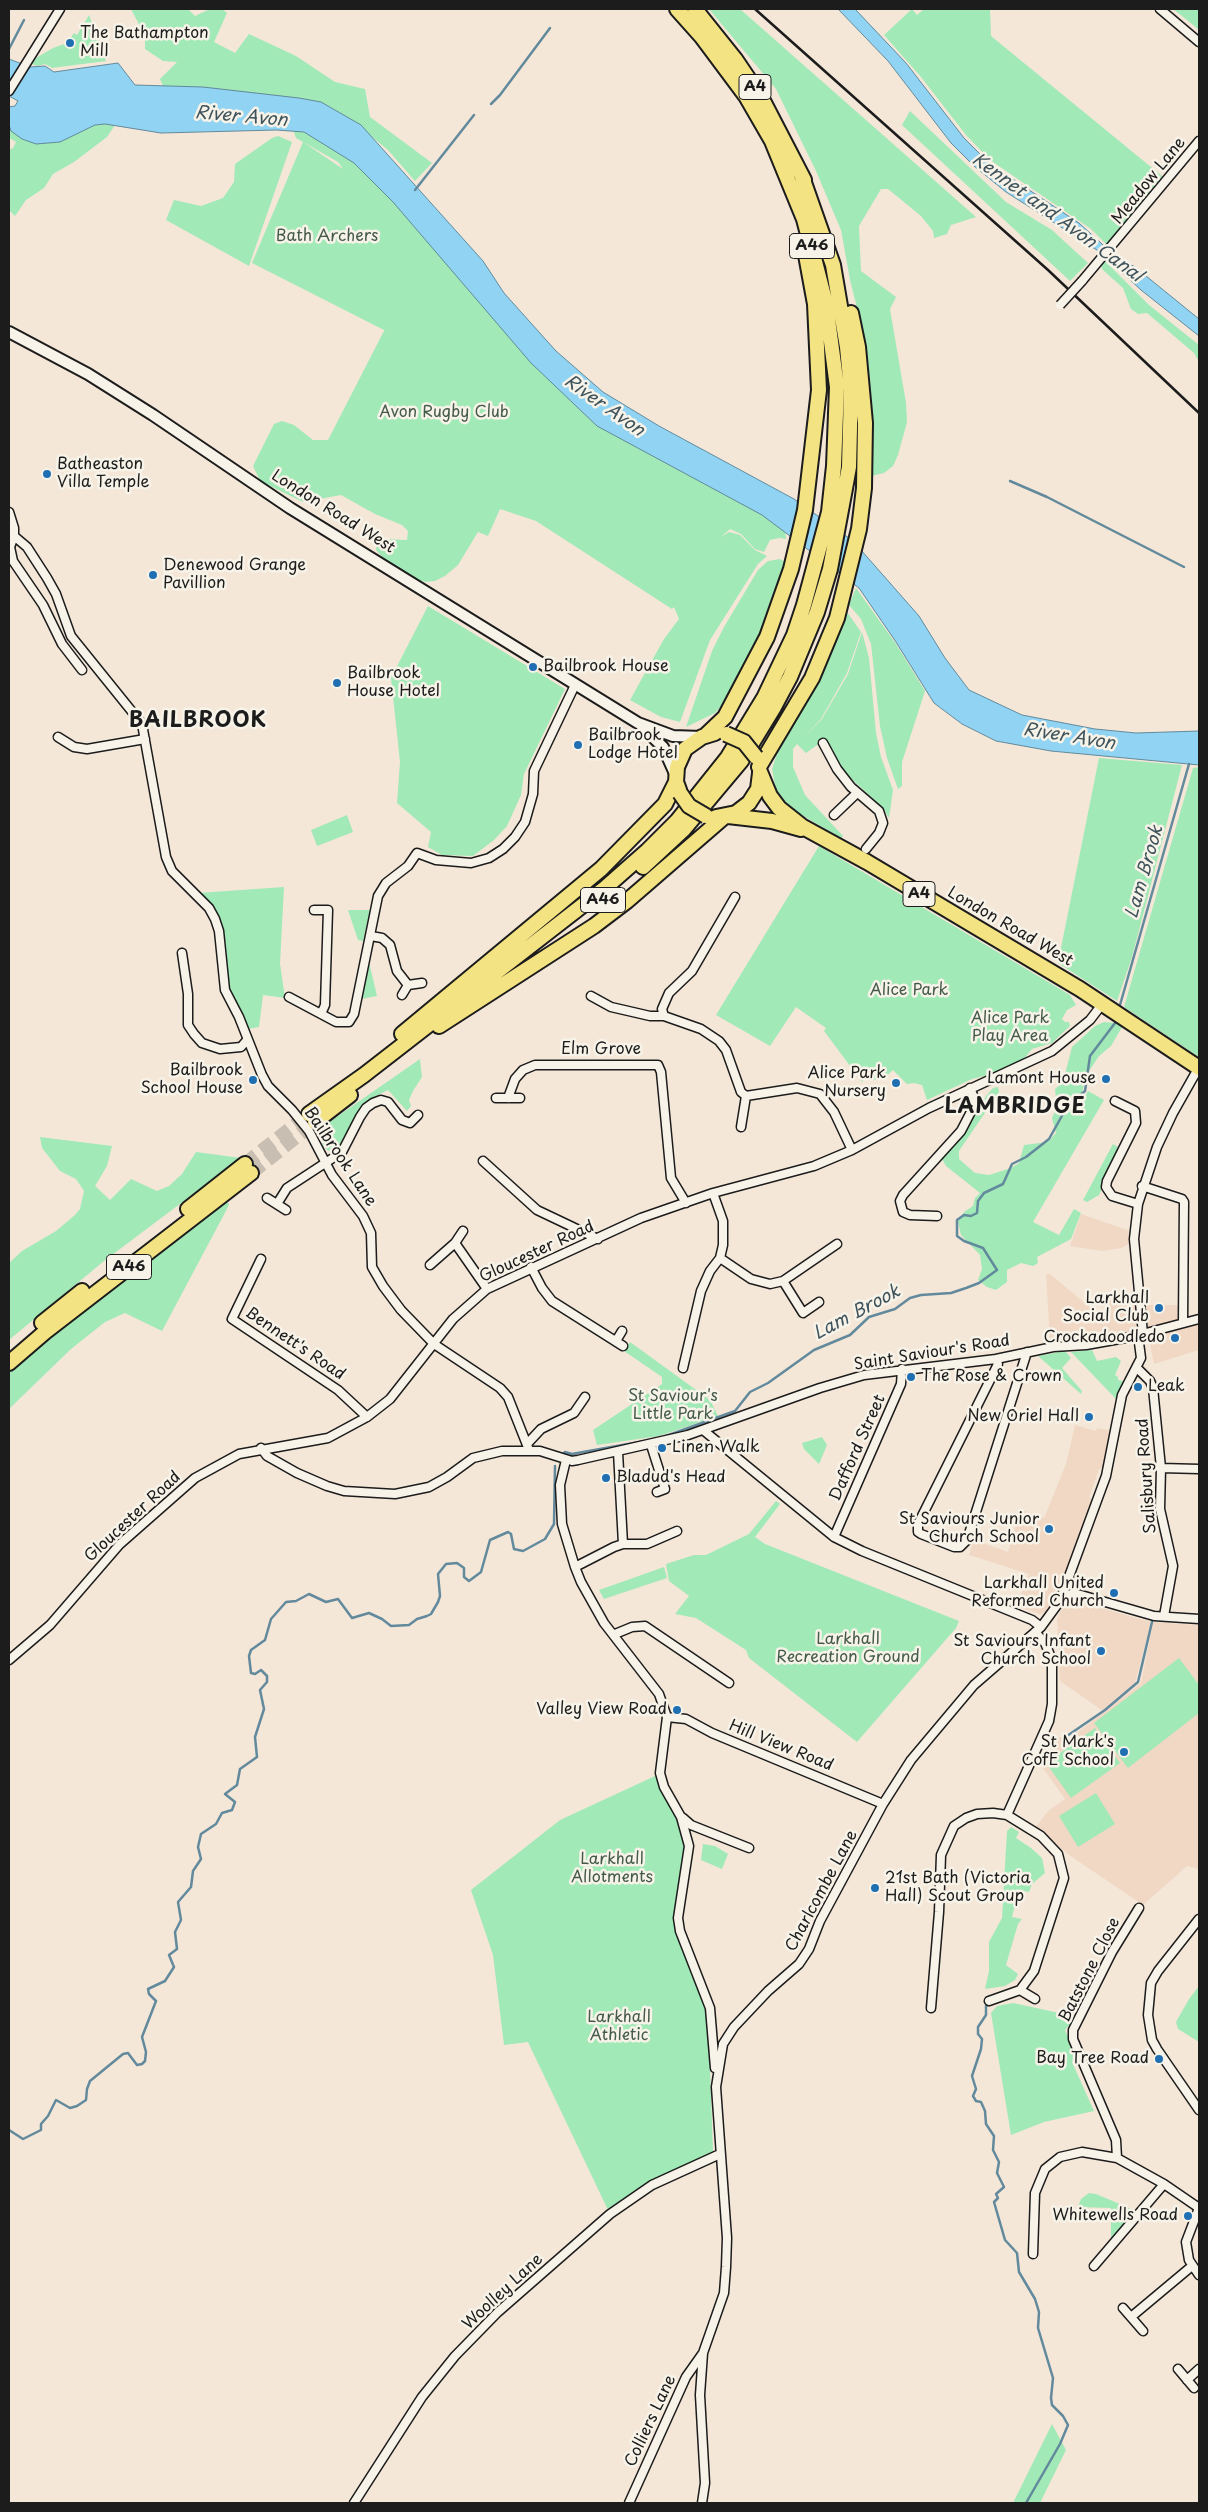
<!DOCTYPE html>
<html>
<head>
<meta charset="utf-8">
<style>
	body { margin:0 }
	#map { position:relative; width:1208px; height:2512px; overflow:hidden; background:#f4e7d8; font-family:"Playpen Sans",sans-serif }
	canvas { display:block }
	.frame { position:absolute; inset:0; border:10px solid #1c1c1c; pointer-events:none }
</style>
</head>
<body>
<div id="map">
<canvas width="1208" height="2512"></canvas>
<div class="frame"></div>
</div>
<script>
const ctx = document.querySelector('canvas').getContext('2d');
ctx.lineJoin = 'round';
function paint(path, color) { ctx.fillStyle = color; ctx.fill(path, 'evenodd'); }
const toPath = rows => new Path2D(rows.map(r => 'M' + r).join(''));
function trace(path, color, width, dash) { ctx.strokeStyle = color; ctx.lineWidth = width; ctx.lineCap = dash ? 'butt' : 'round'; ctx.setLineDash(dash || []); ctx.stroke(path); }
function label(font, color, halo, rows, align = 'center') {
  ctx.font = font + ' "Playpen Sans",sans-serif'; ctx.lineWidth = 5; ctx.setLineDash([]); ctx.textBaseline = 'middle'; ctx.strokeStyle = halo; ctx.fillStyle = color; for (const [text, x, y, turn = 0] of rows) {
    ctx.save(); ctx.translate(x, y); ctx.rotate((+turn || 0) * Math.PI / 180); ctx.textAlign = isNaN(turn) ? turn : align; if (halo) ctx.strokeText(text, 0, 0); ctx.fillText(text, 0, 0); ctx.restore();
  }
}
const built = toPath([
	[1081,1214,1130,1231,1129,1244,1121,1248,1102,1251,1070,1246],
	[1046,1274,1050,1274,1105,1320,1106,1299,1134,1301,1145,1305,1180,1305,1179,1328,1199,1324,1199,1350,1154,1364,1147,1329,1105,1337,1050,1341],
	[1075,1425,1096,1431,1097,1428,1112,1431,1104,1467,1099,1469,1089,1498,1095,1500,1058,1594,1046,1612,1040,1614,1016,1606,1029,1574,969,1555,974,1540,1008,1552,1020,1509,1044,1518,1066,1464],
	[1069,1599,1151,1622,1135,1683,1103,1711,1060,1681,1057,1619,1065,1602],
	[1153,1622,1199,1625,1199,1869,1187,1866,1143,1905,1069,1855,1036,1827,1048,1811,1065,1799,1043,1768,1056,1737,1072,1737,1141,1683]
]);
const green = toPath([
	[131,9,188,9,195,16,210,9,222,9,227,13,214,42,235,53,249,34,296,56,335,82,365,89,370,117,432,163,415,181,388,150,362,129,165,90,160,79,177,62,163,61,145,49,145,36],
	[709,9,740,9,976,217,951,225,947,234,934,238,933,231,921,216,888,189,881,189,859,226,861,271,896,297,890,309,906,403,907,422,898,455,893,466,884,473,871,476,868,374,862,328,850,280,841,230,816,171,776,89],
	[912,9,917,15,924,9,990,9,991,36,1162,176,1107,245,1091,229,990,160,966,135,921,77,884,35],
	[1173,9,1199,9,1199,30,1187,20],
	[89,15,106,61,52,68,45,64,37,66,32,64,36,58,53,48,67,43,74,33,77,35],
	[910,111,1006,202,1052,230,1088,263,1070,281,902,125],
	[92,118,115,125,107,137,74,162,53,174,44,188,26,200,15,216,9,210,9,150,13,148,16,142,9,138,9,130,17,132],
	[291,124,363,164,504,329,784,521,786,539,779,538,770,540,764,552,755,549,741,534,730,529,721,537,729,532,740,535,755,550,767,556,758,564,710,640,680,722,661,717,630,700,664,639,679,619,674,607,672,609,536,521,500,509,488,536,478,532,458,565,445,576,435,581,426,582,418,580,386,561,376,550,377,542,381,539,407,540,408,531,402,525,375,514,341,495,303,502,260,481,253,466,274,424,282,421,294,425,313,440,328,440,385,329,384,330,252,263,303,142,343,169,338,162,296,138],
	[278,136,292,142,249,266,166,220,174,200,201,206,223,198,234,182,235,164,272,138],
	[1104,260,1149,305,1199,345,1199,362,1194,353,1147,313,1138,314,1131,309,1123,288,1103,270,1101,266],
	[780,559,788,564,779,588,758,639,727,699,715,713,686,727,712,651,724,627,758,570,768,561],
	[856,588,896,644,925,691,902,762,902,786,898,789,887,758,880,726,871,644,861,619,849,605],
	[428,606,565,689,524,774,521,795,507,826,494,840,473,856,442,855,428,847,431,832,397,803,400,762,391,678],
	[847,612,861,632,847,673,821,719,804,737,822,719,848,674,862,632,869,658,876,733,881,757,893,790,889,818,882,807,844,772,824,740,806,753,797,744,793,749,793,767,805,795,843,836,841,838,795,811,782,800,776,790,772,769,779,747,827,660],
	[1099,758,1182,765,1132,957,1117,1001,1058,963],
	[1199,767,1199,1057,1124,1007,1193,768],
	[347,815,353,832,317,846,311,830],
	[819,846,1070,995,1076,1005,1067,1010,1062,1019,1065,1022,1069,1022,1070,1026,1052,1043,1032,1049,1022,1061,1005,1067,992,1074,972,1079,927,1100,922,1085,914,1083,907,1084,893,1070,884,1078,875,1080,869,1075,877,1065,862,1082,824,1031,826,1028,796,1007,770,1046,716,1015],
	[284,887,280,964,285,998,263,995,259,1027,247,1029,228,990,222,934,198,893],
	[348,910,370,910,363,941,358,940],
	[369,962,377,996,361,999],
	[1104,1022,1115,1023,1122,1027,1111,1046,1099,1056,1087,1074,1082,1092,1085,1096,1088,1091,1104,1100,1033,1222,1059,1235,1074,1209,1081,1213,1071,1239,1037,1257,1038,1263,1033,1266,1021,1263,1007,1270,1007,1282,996,1290,987,1287,978,1280,982,1269,980,1255,961,1235,958,1222,964,1212,973,1206,975,1198,980,1193,946,1166,942,1159,944,1153,960,1135,987,1095,993,1088,998,1087,999,1092,959,1151,959,1159,975,1173,989,1175,1011,1168,1019,1163,1024,1145,1048,1142,1056,1133,1052,1118,1057,1107,1055,1089,1063,1082,1072,1047,1095,1026],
	[420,1059,422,1077,413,1091,409,1100,411,1106,407,1111,388,1090,380,1094,362,1104,339,1147,330,1152,324,1147,318,1133,322,1127],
	[40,1137,112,1146,107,1166,95,1186,110,1200,131,1179,157,1191,169,1186,182,1174,196,1152,241,1158,104,1261,9,1340,9,1263,22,1251,56,1231,75,1215,80,1209,84,1191,76,1179,60,1171,42,1148],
	[1113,1144,1121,1149,1099,1195,1087,1202,1083,1200],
	[226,1200,229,1204,228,1207,162,1331,125,1313,105,1322,71,1349,9,1409,9,1372,52,1334,54,1335],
	[630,1342,710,1400,718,1416,659,1436,597,1445,593,1430,662,1384,662,1377,624,1351],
	[1092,1350,1097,1361,1116,1357,1121,1361,1115,1375,1118,1377,1118,1380,1123,1381,1116,1399,1071,1352],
	[1065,1351,1071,1358,1062,1368,1082,1391,1081,1394,1038,1356],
	[822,1437,827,1445,819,1464,804,1449,802,1443],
	[776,1501,780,1504,755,1537,765,1544,959,1621,956,1628,857,1742,749,1658,746,1650,696,1618,675,1614,689,1596,669,1581,666,1564,694,1555,706,1555,749,1534],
	[664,1567,667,1578,604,1599,599,1590],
	[1179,1658,1199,1685,1199,1713,1128,1768,1094,1723],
	[1095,1728,1120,1763,1071,1798,1046,1763],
	[655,1776,679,1821,685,1848,673,1918,700,1986,708,2015,713,2152,650,2181,608,2210,528,2042,504,2045,493,1955,471,1890,560,1820],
	[1096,1793,1115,1824,1078,1847,1059,1816],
	[1011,1827,1019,1832,1016,1838,1031,1848,1042,1858,1045,1873,1032,1884,1029,1892,1019,1890,1012,1917,1022,1919,1018,1924,1006,1965,1018,1974,1015,1980,1005,1986,985,1989,989,1971,989,1942,1002,1918,1007,1831],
	[703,1844,715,1846,728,1854,722,1869,701,1860],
	[1199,1986,1199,2042,1178,2029,1176,2022,1189,1999],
	[1013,2003,1073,2016,1073,2020,1065,2030,1076,2056,1072,2062,1094,2111,1044,2122,1011,2135,991,2013,997,2006],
	[1089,2193,1096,2194,1134,2210,1111,2241,1111,2208,1078,2207,1081,2199],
	[1052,2424,1066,2450,1040,2503,1013,2503]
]);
const water = toPath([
	[838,9,855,9,906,63,964,138,990,164,1079,223,1113,254,1135,267,1199,319,1199,336,1141,290,1100,252,1006,192,974,166,951,143,888,61,838,9],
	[9,59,30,67,45,66,54,72,118,63,135,85,203,87,299,98,321,102,361,125,483,261,504,293,556,351,603,392,659,426,794,499,853,541,919,616,945,658,969,690,1022,715,1095,729,1136,733,1199,731,1199,765,1051,751,996,741,962,724,934,703,896,642,859,588,762,515,597,426,531,363,393,202,354,163,304,132,276,130,161,133,105,124,95,125,60,142,36,144,22,139,11,131,9,125,9,107,15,106,18,101,9,96,9,59]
]);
const stream = toPath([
	[9,49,24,20],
	[491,104,500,95,550,28],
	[415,190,474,115],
	[1010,481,1047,497,1184,567],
	[1120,1005,1189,764],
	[666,1436,735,1411,750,1392,768,1383,814,1350,850,1335,869,1317,895,1309,910,1298,921,1295,951,1293,966,1288,979,1283,997,1270,983,1248,964,1241,957,1236,957,1220,964,1215,971,1216,977,1213,978,1201,984,1193,1003,1184,1012,1164,1026,1157,1049,1139,1068,1105,1085,1091,1090,1056,1115,1023],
	[562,1455,565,1452,572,1454,656,1439],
	[1064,1738,1105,1710,1138,1682,1152,1622],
	[986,2006,986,2015,978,2027,978,2034,982,2039,981,2049,972,2076,976,2089,973,2096,976,2101,981,2102,985,2111,986,2124,994,2136,993,2150,999,2162,997,2173,1004,2187,996,2194,998,2198,994,2202,1005,2240,1017,2253,1019,2272,1035,2299,1039,2312,1038,2328,1053,2378,1051,2398,1052,2405,1063,2416,1068,2425,1060,2444,1026,2503],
	[9,2130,23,2139,41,2130,41,2124,48,2116,56,2100,70,2108,77,2106,86,2100,87,2089,90,2081,123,2054,128,2053,137,2065,142,2064,145,2061,146,2052,142,2037,156,2001,149,1994,148,1989,165,1981,174,1967,169,1955,177,1949,175,1932,181,1920,178,1902,191,1887,193,1871,201,1859,198,1847,201,1834,216,1824,222,1813,232,1810,235,1802,225,1794,237,1785,240,1769,257,1757,255,1737,264,1709,260,1690,267,1682,267,1676,261,1670,255,1674,251,1673,249,1656,251,1650,265,1640,271,1619,286,1602,296,1601,309,1594,326,1602,338,1599,352,1618,369,1613,382,1619,391,1626,409,1625,417,1619,427,1616,431,1614,438,1602,440,1596,438,1574,446,1564,457,1563,464,1568,464,1577,469,1581,481,1572,490,1540,508,1532,511,1534,514,1549,523,1551,545,1539,554,1524,555,1466]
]);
const highwayTunnel = toPath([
	[245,1164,309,1114],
	[251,1173,315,1122]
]);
const street = toPath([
	[1160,9,1199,42],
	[9,91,60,9],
	[1082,281,1199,141],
	[9,512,14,528,14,536,27,547,47,578,56,594,71,636,142,724,166,857,172,871,209,908,215,919,219,931,225,990,239,1017,262,1075,268,1086,292,1110,309,1131,332,1175,363,1216,371,1233,372,1267,383,1286,401,1310,434,1344,500,1388,508,1397,529,1450],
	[14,536,10,547,13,561,43,605,62,644,82,670],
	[58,737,74,747,87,749,145,739],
	[823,743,837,769,851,787,879,811,883,823,879,833,866,849],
	[834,815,857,793],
	[314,910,328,910,325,1005,321,1014],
	[371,936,382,938,390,945,397,971,408,985,402,995],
	[182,953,188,994,188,1025,194,1034,202,1043,220,1049,241,1047,247,1040],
	[408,985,422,983],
	[591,996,611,1007,650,1016,664,1016,701,1029,719,1041,726,1050,741,1092,746,1096,797,1088,820,1094,834,1112,852,1150],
	[289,997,336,1022,349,1022,354,1014,378,896,386,883,408,866,417,853,436,860,471,863,489,858,503,849,515,837,525,822,533,794,534,771,575,685],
	[664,1016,662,1009,669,993,692,971,735,897],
	[496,1098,520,1098],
	[508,1098,515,1079,523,1070,535,1065,658,1065,661,1072,671,1178,686,1203],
	[1115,1101,1135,1111,1136,1123,1107,1181,1106,1187,1112,1196,1138,1204],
	[741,1127,746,1096],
	[483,1161,537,1210,598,1239],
	[1142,1186,1182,1199,1184,1202,1183,1323],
	[267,1198,286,1210],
	[277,1204,287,1188,342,1152,360,1117,366,1108,373,1103,381,1100,388,1102,402,1120,410,1123,418,1115],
	[937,1216,910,1215,903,1212,900,1201,903,1195,961,1131,976,1102,970,1088],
	[455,1243,487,1289],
	[720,1258,751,1279,770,1284,783,1281,837,1244],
	[261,1259,232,1319,338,1390,367,1417],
	[430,1265,455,1243,463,1231],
	[531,1267,542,1288,552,1301,623,1346],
	[783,1281,803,1313,819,1302],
	[1143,1334,1134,1239,1138,1204,1157,1147,1173,1113,1199,1067],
	[616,1341,622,1331],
	[996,1359,998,1364,918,1524,918,1532,921,1534,954,1547,960,1547,967,1540,1027,1352],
	[683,1368,701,1291,710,1271,720,1258,723,1245,723,1221,713,1193],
	[1137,1368,1150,1381,1153,1388,1161,1468,1160,1509,1173,1566,1164,1616],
	[703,1430,834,1537,862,1551,1032,1620,1041,1627],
	[527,1444,541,1429,574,1413,585,1397],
	[651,1445,665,1489,657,1492],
	[261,1448,267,1456,297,1473,327,1486,344,1491,395,1494,429,1487,447,1477,473,1458,502,1451,540,1451,572,1461,578,1460,688,1435,820,1388,864,1375,996,1359,1053,1347,1086,1345,1131,1337,1199,1319],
	[618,1452,623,1544],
	[566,1460,560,1485,562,1524,575,1567,581,1582,604,1623,659,1694,667,1717,660,1773,664,1787,681,1817,689,1846,678,1918,680,1931,710,2008,715,2068],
	[1161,1468,1199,1469],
	[834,1537,901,1384,902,1369],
	[575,1567,614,1547,623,1544,647,1544,677,1531],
	[1062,1597,1074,1593,1154,1616,1199,1619],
	[615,1634,632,1627,645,1626,729,1683],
	[9,1660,50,1625,120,1544,195,1478,239,1454,328,1438,367,1417,390,1399,453,1319,487,1289,641,1218,713,1193,814,1166,852,1150,929,1108,1052,1051,1090,1020,1103,1003],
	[667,1717,686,1719,712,1733,883,1804],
	[1007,1815,1049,1721,1052,1704,1052,1660,1045,1643,1035,1632],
	[683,1818,691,1825,749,1848],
	[1199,1919,1158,1971,1151,1983,1148,2015,1152,2040,1157,2049,1199,2110],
	[1020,1990,1035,1999],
	[931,2008,939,1912,941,1855,954,1826,966,1818,977,1814,993,1813,1007,1815,1041,1836,1058,1854,1064,1878,1034,1971,1020,1990,989,2001],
	[1117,2158,1116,2140,1073,2039,1073,2030,1112,1952,1139,1908],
	[1199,2208,1186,2242,1189,2260,1199,2275],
	[1033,2254,1035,2193,1045,2169,1060,2157,1082,2152,1117,2158,1164,2184,1199,2208],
	[1094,2266,1164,2184],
	[1123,2308,1143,2331],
	[1131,2317,1192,2266],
	[1178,2369,1194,2388],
	[1187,2380,1199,2369],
	[354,2503,422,2397,455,2356,498,2312,610,2214,652,2185,720,2154],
	[629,2503,686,2377,703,2353],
	[702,2503,705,2483,700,2395,703,2353,724,2293,726,2267,727,2238,716,2087,723,2044,734,2027,768,1991,799,1964,809,1949,820,1921,883,1804,911,1760,974,1685,1041,1627,1060,1601,1106,1476,1122,1395,1141,1358,1138,1335]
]);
const secondary = toPath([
	[9,332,88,374,153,415,290,508,638,723,673,736,702,737],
	[642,727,663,747,676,776]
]);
const highway = toPath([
	[695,9,735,59,762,99,804,180],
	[706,735,725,717,767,637,791,569,805,510,819,390,815,304,806,255],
	[759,767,812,678,837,618,859,529,864,488,865,423,858,347,851,313],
	[760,772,770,796,779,808,803,827,867,862,1080,989,1199,1068],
	[679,790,676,782,677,767,685,749,702,737,715,733],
	[728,816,772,821,801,829],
	[716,817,736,813,749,803,758,789,760,773],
	[643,867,684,829,741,761,774,707,790,677,817,612,830,569,849,467,851,389,847,347,833,265,801,174],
	[439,1026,594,926,627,901,724,817],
	[402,1034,601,869,665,804,676,782],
	[309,1114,364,1075,605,888,647,851,677,821,728,757,764,698,794,635,804,605,829,512,834,466,837,387,826,304,804,219,772,141,746,96,702,37,677,9],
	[315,1122,350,1095],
	[188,1209,245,1164],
	[42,1323,82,1291],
	[9,1363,45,1332,251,1173]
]);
const rail = toPath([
	[755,9,1048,270,1199,413]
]);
const streetBridge = toPath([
	[1060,305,1082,281]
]);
const highwayBridge = toPath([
	[726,734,744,742,756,757],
	[680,793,689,806,706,816]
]);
const markers = [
	[70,43,5,"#1f6fb2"],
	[47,474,5,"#1f6fb2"],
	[153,575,5,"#1f6fb2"],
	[533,667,5,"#1f6fb2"],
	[337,683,5,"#1f6fb2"],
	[578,745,5,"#1f6fb2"],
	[1106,1079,5,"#1f6fb2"],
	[253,1080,5,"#1f6fb2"],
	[896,1083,5,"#1f6fb2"],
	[1159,1308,5,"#1f6fb2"],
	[1175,1338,5,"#1f6fb2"],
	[911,1377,5,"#1f6fb2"],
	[1138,1387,5,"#1f6fb2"],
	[1089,1417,5,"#1f6fb2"],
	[662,1448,5,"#1f6fb2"],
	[606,1478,5,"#1f6fb2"],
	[1049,1529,5,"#1f6fb2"],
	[1114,1593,5,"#1f6fb2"],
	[1101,1651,5,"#1f6fb2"],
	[677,1710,5,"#1f6fb2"],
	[1124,1752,5,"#1f6fb2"],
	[875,1888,5,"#1f6fb2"],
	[1159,2059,5,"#1f6fb2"],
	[1188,2216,5,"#1f6fb2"]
];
const shields = [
	[755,87,32],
	[812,246,45],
	[919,894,32],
	[603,900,45],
	[129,1267,45]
];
const shieldNames = [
	["A4",755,87],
	["A46",812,246],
	["A4",919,894],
	["A46",603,900],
	["A46",129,1267]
];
const poiNames = [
	["The Bathampton",80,34,"left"],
	["Mill",80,52,"left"],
	["Batheaston",57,465,"left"],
	["Villa Temple",57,483,"left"],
	["Denewood Grange",163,566,"left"],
	["Pavillion",163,584,"left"],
	["Bailbrook House",543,667,"left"],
	["Bailbrook",347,674,"left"],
	["House Hotel",347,692,"left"],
	["Bailbrook",588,736,"left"],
	["Lodge Hotel",588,754,"left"],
	["Bailbrook",243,1071],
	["School House",243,1089],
	["Alice Park",886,1074],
	["Nursery",886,1092],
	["Lamont House",1096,1079],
	["Larkhall",1149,1299],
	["Social Club",1149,1317],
	["Crockadoodledo",1165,1338],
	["The Rose & Crown",921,1377,"left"],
	["Leak",1148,1387,"left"],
	["New Oriel Hall",1079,1417],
	["Linen Walk",672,1448,"left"],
	["Bladud's Head",616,1478,"left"],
	["St Saviours Junior",1039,1520],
	["Church School",1039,1538],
	["Larkhall United",1104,1584],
	["Reformed Church",1104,1602],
	["St Saviours Infant",1091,1642],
	["Church School",1091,1660],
	["Valley View Road",667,1710],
	["St Mark's",1114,1743],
	["CofE School",1114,1761],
	["21st Bath (Victoria",885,1879,"left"],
	["Hall) Scout Group",885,1897,"left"],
	["Bay Tree Road",1149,2059],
	["Whitewells Road",1178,2216]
];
const streetNames = [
	["Meadow Lane",1149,181,-51],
	["London Road West",333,512,32],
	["London Road West",1010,927,30],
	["Elm Grove",601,1050],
	["Bailbrook Lane",340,1157,56],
	["Gloucester Road",537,1252,-25],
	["Bennett's Road",295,1344,34],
	["Saint Saviour's Road",932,1353,-9],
	["Dafford Street",858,1448,-66],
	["Salisbury Road",1147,1476,-94],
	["Gloucester Road",133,1517,-43],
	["Hill View Road",781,1746,22],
	["Charlcombe Lane",822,1891,-62],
	["Batstone Close",1090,1970,-63],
	["Woolley Lane",503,2292,-43],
	["Colliers Lane",651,2421,-65]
];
const parkNames = [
	["Bath Archers",327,237],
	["Avon Rugby Club",444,413],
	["Alice Park",909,991],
	["Alice Park",1010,1019],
	["Play Area",1010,1037],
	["St Saviour's",673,1397],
	["Little Park",673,1415],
	["Larkhall",848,1640],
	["Recreation Ground",848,1658],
	["Larkhall",612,1860],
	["Allotments",612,1878],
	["Larkhall",619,2018],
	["Athletic",619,2036]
];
const waterNames = [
	["River Avon",241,117,5],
	["Kennet and Avon Canal",1057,218,36],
	["River Avon",604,406,35],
	["River Avon",1069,737,9],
	["Lam Brook",1145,872,-74],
	["Lam Brook",857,1313,-28]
];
const districtNames = [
	["BAILBROOK",198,721],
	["LAMBRIDGE",1015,1107]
];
paint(built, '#f0d8c5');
paint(green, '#a1e9b7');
paint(water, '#90d3f2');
trace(water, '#628a9c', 1);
trace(stream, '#628a9c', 2.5);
trace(highwayTunnel, '#c9beb2', 14, [14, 7]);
trace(street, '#1c1c1c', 11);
trace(secondary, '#1c1c1c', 14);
trace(highway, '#1c1c1c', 18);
trace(street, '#f7f3e8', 8);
trace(secondary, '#f7f3e8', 10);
trace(highway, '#f4e382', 14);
trace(rail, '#1c1c1c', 2.5);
trace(streetBridge, '#1c1c1c', 11, []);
trace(highwayBridge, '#1c1c1c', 18, []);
trace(streetBridge, '#f7f3e8', 8);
trace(highwayBridge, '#f4e382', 14);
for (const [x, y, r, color] of markers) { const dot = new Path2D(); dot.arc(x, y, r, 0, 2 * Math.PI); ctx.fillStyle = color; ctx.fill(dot); trace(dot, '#f7f3e8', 2); }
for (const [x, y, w] of shields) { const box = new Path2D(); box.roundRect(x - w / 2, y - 12.5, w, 25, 4); ctx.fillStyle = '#f7f3e8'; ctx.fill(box); trace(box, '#1c1c1c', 1); }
label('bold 15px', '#1c1c1c', null, shieldNames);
label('16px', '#1c1c1c', '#f7f3e8', poiNames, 'right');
label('16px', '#1c1c1c', '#f7f3e8', streetNames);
label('16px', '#445a4a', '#f7f3e8', parkNames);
label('italic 18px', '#3f535c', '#f7f3e8', waterNames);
ctx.letterSpacing = '1px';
label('bold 21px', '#1c1c1c', '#f7f3e8', districtNames);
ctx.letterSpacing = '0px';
</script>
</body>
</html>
